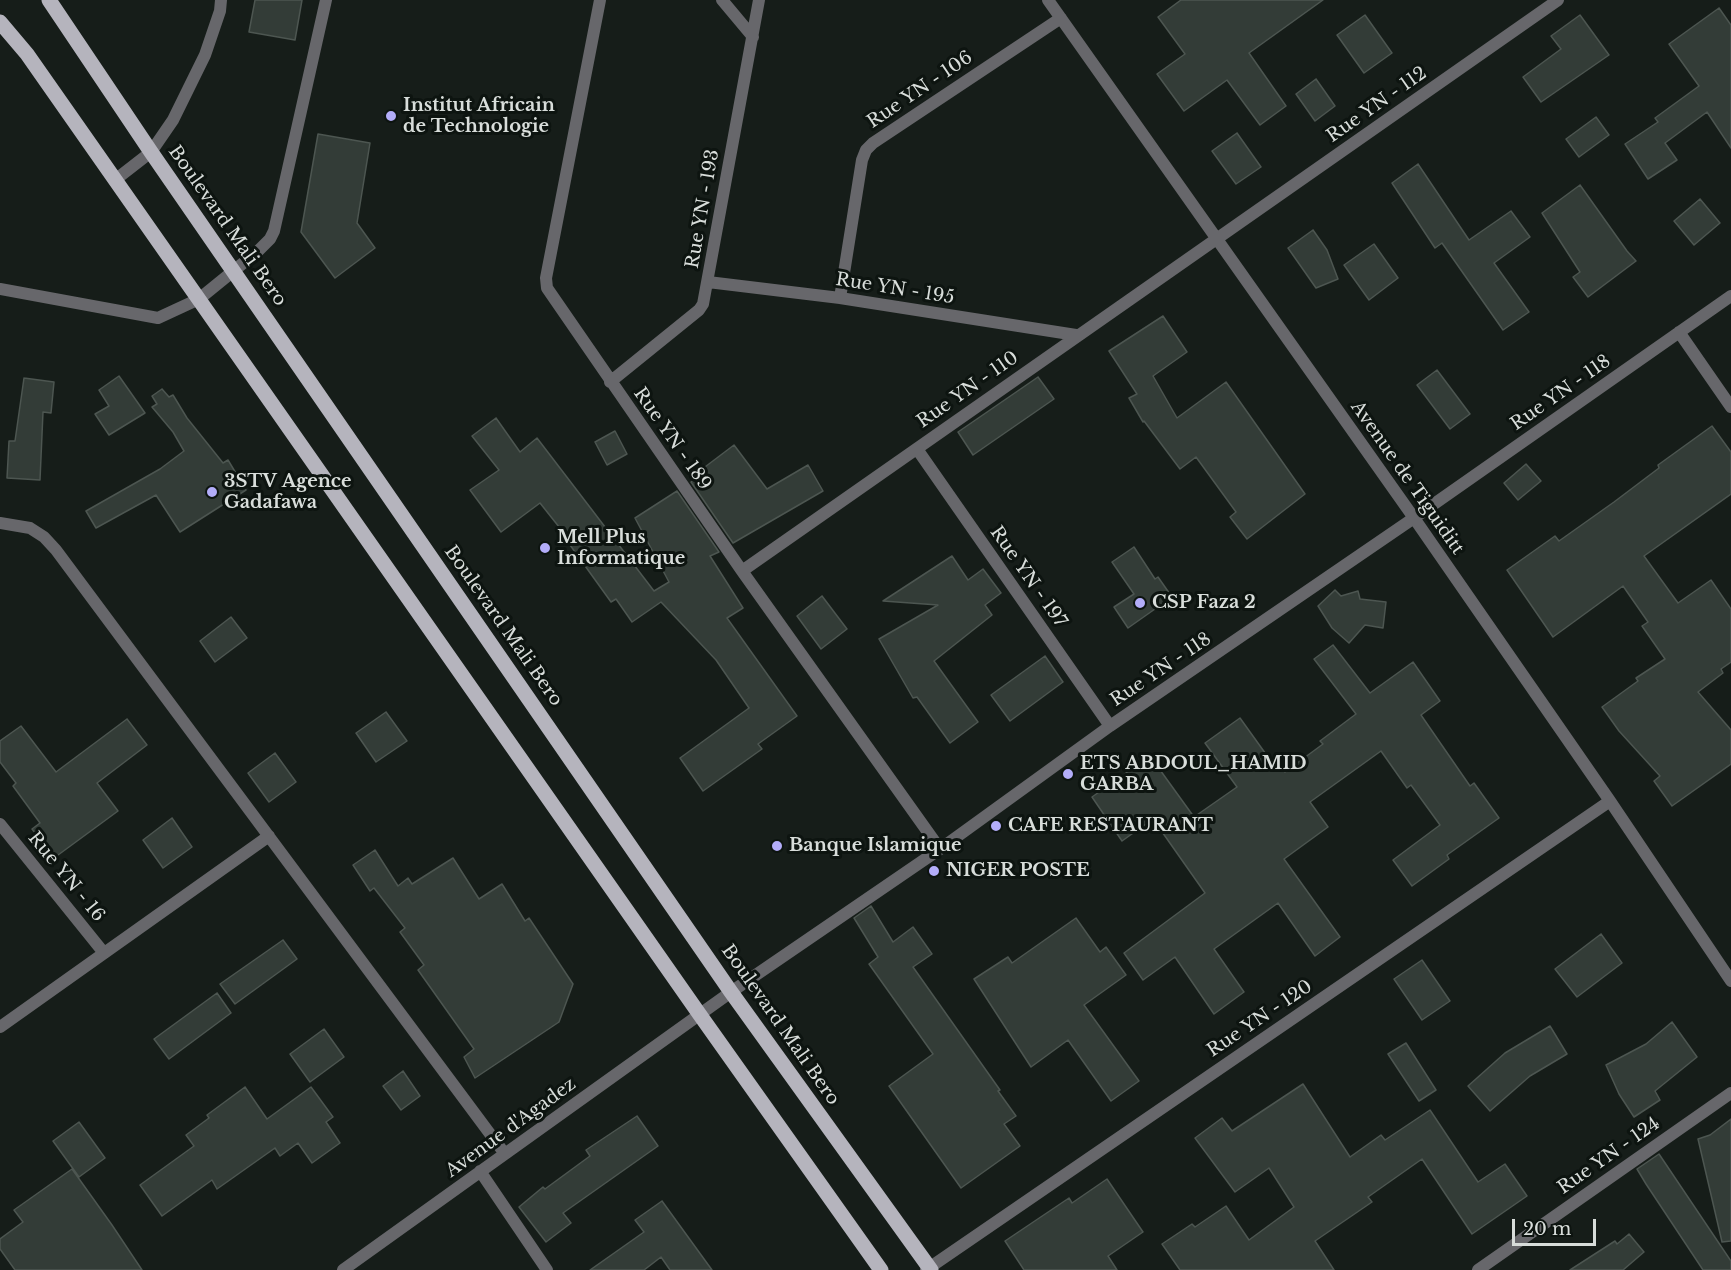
<!DOCTYPE html>
<html>
<head>
<meta charset="utf-8">
<style>
	body { margin:0 }
	#map { position:relative; width:1731px; height:1270px; overflow:hidden; background:#161d19; font-family:"Libre Baskerville",serif }
	canvas { display:block }
	.scale { position:absolute; left:1512px; top:1219px; width:84px; height:27px; box-sizing:border-box; border:3px solid #d8ddda; border-top:0; padding-left:8px; font-size:18px; line-height:21px; white-space:nowrap; color:#d8ddda; -webkit-text-stroke:4px #0d1410; paint-order:stroke }
</style>
</head>
<body>
<div id="map">
<canvas width="1731" height="1270"></canvas>
<div class="scale">20 m</div>
</div>
<script>
const ctx = document.querySelector('canvas').getContext('2d');
ctx.lineJoin = 'round';
function paint(path, color) { ctx.fillStyle = color; ctx.fill(path, 'evenodd'); }
const toPath = rows => new Path2D(rows.map(r => 'M' + r).join(''));
function trace(path, color, width, dash) { ctx.strokeStyle = color; ctx.lineWidth = width; ctx.lineCap = dash ? 'butt' : 'round'; ctx.setLineDash(dash || []); ctx.stroke(path); }
function label(font, color, halo, rows, align = 'center') {
  ctx.font = font + ' "Libre Baskerville",serif'; ctx.lineWidth = 6; ctx.setLineDash([]); ctx.textBaseline = 'middle'; ctx.strokeStyle = halo; ctx.fillStyle = color; for (const [text, x, y, turn = 0] of rows) {
    ctx.save(); ctx.translate(x, y); ctx.rotate((+turn || 0) * Math.PI / 180); ctx.textAlign = isNaN(turn) ? turn : align; if (halo) ctx.strokeText(text, 0, 0); ctx.fillText(text, 0, 0); ctx.restore();
  }
}
const building = toPath([
	[255,0,302,0,295,40,249,32,255,0],
	[1181,0,1323,0,1249,53,1286,106,1260,125,1227,80,1184,111,1157,74,1185,54,1158,17,1181,0],
	[1719,8,1731,25,1731,148,1707,112,1665,143,1677,160,1648,179,1625,144,1658,122,1655,118,1699,86,1669,44,1719,8],
	[1365,15,1392,53,1364,73,1337,35,1365,15],
	[1580,15,1609,55,1541,102,1523,77,1561,49,1551,36,1580,15],
	[1316,79,1335,106,1315,121,1296,94,1316,79],
	[1596,117,1609,135,1579,157,1566,139,1596,117],
	[1237,133,1261,167,1236,184,1212,151,1237,133],
	[318,134,370,143,357,223,375,248,335,278,301,232,318,134],
	[1418,164,1469,240,1511,211,1530,237,1494,263,1529,312,1503,330,1442,243,1435,248,1392,183,1418,164],
	[1580,185,1627,251,1636,261,1588,297,1573,277,1580,272,1542,213,1580,185],
	[1700,199,1720,223,1694,245,1674,221,1700,199],
	[1313,230,1327,250,1338,279,1316,288,1288,248,1313,230],
	[1374,244,1398,278,1369,300,1344,265,1374,244],
	[1163,316,1187,352,1153,376,1177,418,1226,382,1305,494,1247,539,1230,517,1236,512,1196,457,1180,469,1144,421,1143,422,1129,398,1137,394,1109,351,1163,316],
	[1437,370,1470,414,1450,429,1417,385,1437,370],
	[119,376,145,413,109,435,95,414,109,406,99,390,119,376],
	[1038,377,1054,399,973,455,958,432,1038,377],
	[24,378,54,382,51,413,43,412,40,480,7,478,9,441,15,441,24,378],
	[162,389,169,397,173,395,187,418,223,463,228,460,246,490,180,532,156,495,96,528,86,511,160,469,184,451,173,432,152,407,157,404,152,396,162,389],
	[496,418,520,452,537,438,654,591,669,582,635,518,677,491,719,552,710,556,743,608,727,618,797,716,758,744,762,749,703,791,680,758,749,708,716,660,661,602,632,622,616,599,611,602,565,538,567,537,540,503,501,532,470,490,499,470,472,436,496,418],
	[1712,426,1731,452,1731,494,1644,556,1678,603,1711,580,1731,609,1731,662,1721,669,1723,673,1698,692,1731,730,1731,764,1672,806,1654,781,1660,776,1619,731,1602,707,1638,681,1636,678,1665,659,1642,626,1648,622,1623,586,1553,637,1507,570,1555,536,1559,541,1614,502,1659,468,1658,465,1712,426],
	[615,431,627,454,607,465,595,442,615,431],
	[734,445,767,489,808,465,823,491,733,543,691,482,695,479,693,476,734,445],
	[1526,464,1541,481,1518,500,1504,483,1526,464],
	[1134,547,1155,579,1158,577,1172,597,1128,628,1114,607,1134,594,1112,562,1134,547],
	[952,556,968,580,983,569,1001,593,985,605,992,615,934,661,978,722,950,743,917,697,913,698,879,639,938,605,883,601,952,556],
	[1335,590,1341,596,1358,591,1360,599,1386,602,1383,628,1365,625,1349,643,1332,628,1318,606,1335,590],
	[822,596,847,629,821,649,797,616,822,596],
	[231,617,247,638,215,662,200,641,231,617],
	[1333,645,1370,693,1413,662,1440,701,1421,715,1470,786,1474,783,1499,818,1447,855,1449,859,1412,886,1393,860,1440,825,1411,785,1407,788,1381,751,1310,802,1328,827,1284,859,1340,937,1315,956,1278,903,1214,949,1244,992,1214,1014,1175,957,1143,980,1124,953,1205,893,1153,819,1122,841,1092,797,1150,756,1194,817,1237,787,1205,743,1240,718,1273,764,1277,760,1285,772,1323,744,1320,741,1356,714,1314,659,1333,645],
	[1045,656,1063,682,1010,721,991,695,1045,656],
	[386,712,407,741,376,762,356,733,386,712],
	[127,719,147,745,97,783,118,811,54,858,32,829,40,823,13,786,16,783,0,762,0,741,21,726,56,772,127,719],
	[275,753,296,782,269,802,248,773,275,753],
	[172,818,192,847,163,868,143,840,172,818],
	[375,850,398,886,408,878,412,884,453,858,479,899,502,884,525,921,529,918,573,984,559,1022,475,1078,464,1057,474,1049,418,970,424,965,400,932,405,928,374,888,370,891,353,865,375,850],
	[871,906,893,942,913,927,932,954,913,967,1000,1090,998,1091,1016,1116,1004,1124,1020,1146,961,1188,889,1086,933,1054,869,964,878,957,854,918,871,906],
	[1076,918,1100,952,1106,947,1126,975,1084,1005,1139,1081,1111,1101,1068,1040,1031,1067,974,979,1008,957,1012,963,1076,918],
	[1601,934,1622,963,1577,997,1555,969,1601,934],
	[283,940,297,959,235,1004,220,984,283,940],
	[1422,960,1450,1001,1422,1020,1394,979,1422,960],
	[217,993,231,1013,169,1059,154,1039,217,993],
	[1672,1022,1697,1057,1655,1091,1660,1100,1634,1117,1619,1094,1606,1065,1646,1044,1672,1022],
	[1550,1026,1567,1054,1530,1076,1490,1111,1468,1086,1505,1053,1550,1026],
	[324,1029,344,1057,310,1082,290,1054,324,1029],
	[1406,1043,1436,1090,1419,1101,1388,1054,1406,1043],
	[403,1071,420,1096,401,1110,383,1086,403,1071],
	[1303,1084,1350,1157,1381,1135,1385,1140,1430,1110,1478,1182,1505,1164,1527,1196,1472,1234,1422,1159,1368,1197,1372,1202,1315,1241,1334,1270,1180,1270,1162,1244,1192,1224,1195,1227,1226,1206,1249,1240,1294,1207,1269,1168,1235,1192,1195,1138,1222,1118,1232,1131,1303,1084],
	[245,1087,267,1119,311,1087,333,1117,326,1122,340,1143,312,1163,298,1143,280,1156,275,1148,217,1189,212,1180,162,1216,140,1185,194,1146,186,1135,209,1118,207,1115,245,1087],
	[637,1116,658,1146,563,1213,571,1223,546,1242,519,1207,543,1187,545,1189,590,1156,586,1150,637,1116],
	[1731,1119,1731,1241,1722,1242,1698,1139,1710,1135,1731,1119],
	[79,1122,105,1158,79,1177,53,1141,79,1122],
	[1659,1154,1731,1261,1731,1270,1703,1270,1646,1184,1637,1169,1659,1154],
	[72,1169,112,1225,142,1270,15,1270,0,1249,0,1239,23,1222,14,1210,72,1169],
	[1107,1179,1143,1232,1108,1256,1117,1270,1024,1270,1005,1241,1069,1198,1072,1203,1107,1179],
	[662,1201,712,1270,670,1270,661,1257,644,1270,590,1270,644,1232,635,1220,662,1201],
	[1629,1234,1644,1252,1623,1270,1570,1270,1615,1241,1617,1244,1629,1234]
]);
const lane = toPath([
	[115,180,151,152,173,120,205,55,220,11,221,0],
	[0,289,158,318,199,299]
]);
const street = toPath([
	[600,0,546,278,547,288,742,571,940,849],
	[722,0,753,37],
	[1048,0,1414,518,1610,801,1731,981],
	[708,282,840,298,1076,335],
	[840,298,862,160,866,150,873,143,1061,18],
	[199,299,258,251,270,239,274,231,326,0],
	[1679,332,1731,407],
	[610,382,699,310,703,304,759,0],
	[917,449,1110,726],
	[0,523,30,528,44,537,56,550,505,1154],
	[742,571,1558,0],
	[0,824,104,953],
	[0,1027,269,836],
	[480,1171,547,1270],
	[343,1270,731,992,940,849,1110,726,1414,518,1731,296],
	[926,1270,1610,801],
	[1478,1270,1731,1093]
]);
const primary = toPath([
	[49,0,151,152,731,992,931,1270],
	[0,22,27,54,700,1015,881,1270]
]);
const markers = [
	[391,116,6,"#b3adf9"],
	[212,492,6,"#b3adf9"],
	[545,548,6,"#b3adf9"],
	[1140,603,6,"#b3adf9"],
	[1068,774,6,"#b3adf9"],
	[996,826,6,"#b3adf9"],
	[777,846,6,"#b3adf9"],
	[934,871,6,"#b3adf9"]
];
const streetNames = [
	["Rue YN - 106",920,90,-34],
	["Rue YN - 112",1377,105,-35],
	["Rue YN - 193",703,209,-80],
	["Boulevard Mali Bero",227,226,55],
	["Rue YN - 195",895,289,9],
	["Rue YN - 110",968,390,-35],
	["Rue YN - 118",1561,393,-35],
	["Rue YN - 189",672,439,55],
	["Avenue de Tiguiditt",1407,478,55],
	["Rue YN - 197",1028,577,55],
	["Boulevard Mali Bero",503,626,55],
	["Rue YN - 118",1161,670,-34],
	["Rue YN - 16",66,877,51],
	["Rue YN - 120",1260,1019,-34],
	["Boulevard Mali Bero",780,1025,55],
	["Avenue d'Agadez",511,1128,-36],
	["Rue YN - 124",1609,1156,-35]
];
const poiNames = [
	["Institut Africain",403,106],
	["de Technologie",403,127],
	["3STV Agence",224,482],
	["Gadafawa",224,503],
	["Mell Plus",557,538],
	["Informatique",557,559],
	["CSP Faza 2",1152,603],
	["ETS ABDOUL_HAMID",1080,764],
	["GARBA",1080,785],
	["CAFE RESTAURANT",1008,826],
	["Banque Islamique",789,846],
	["NIGER POSTE",946,871]
];
paint(building, '#333c37');
trace(building, '#4d5651', 1.5);
trace(lane, '#67676b', 12);
trace(street, '#67676b', 12);
trace(primary, '#b5b4bd', 15);
for (const [x, y, r, color] of markers) { const dot = new Path2D(); dot.arc(x, y, r, 0, 2 * Math.PI); ctx.fillStyle = color; ctx.fill(dot); trace(dot, '#0d1410', 2); }
label('18px', '#d8ddda', '#0d1410', streetNames);
label('bold 18px', '#d8ddda', '#0d1410', poiNames, 'left');
</script>
</body>
</html>
